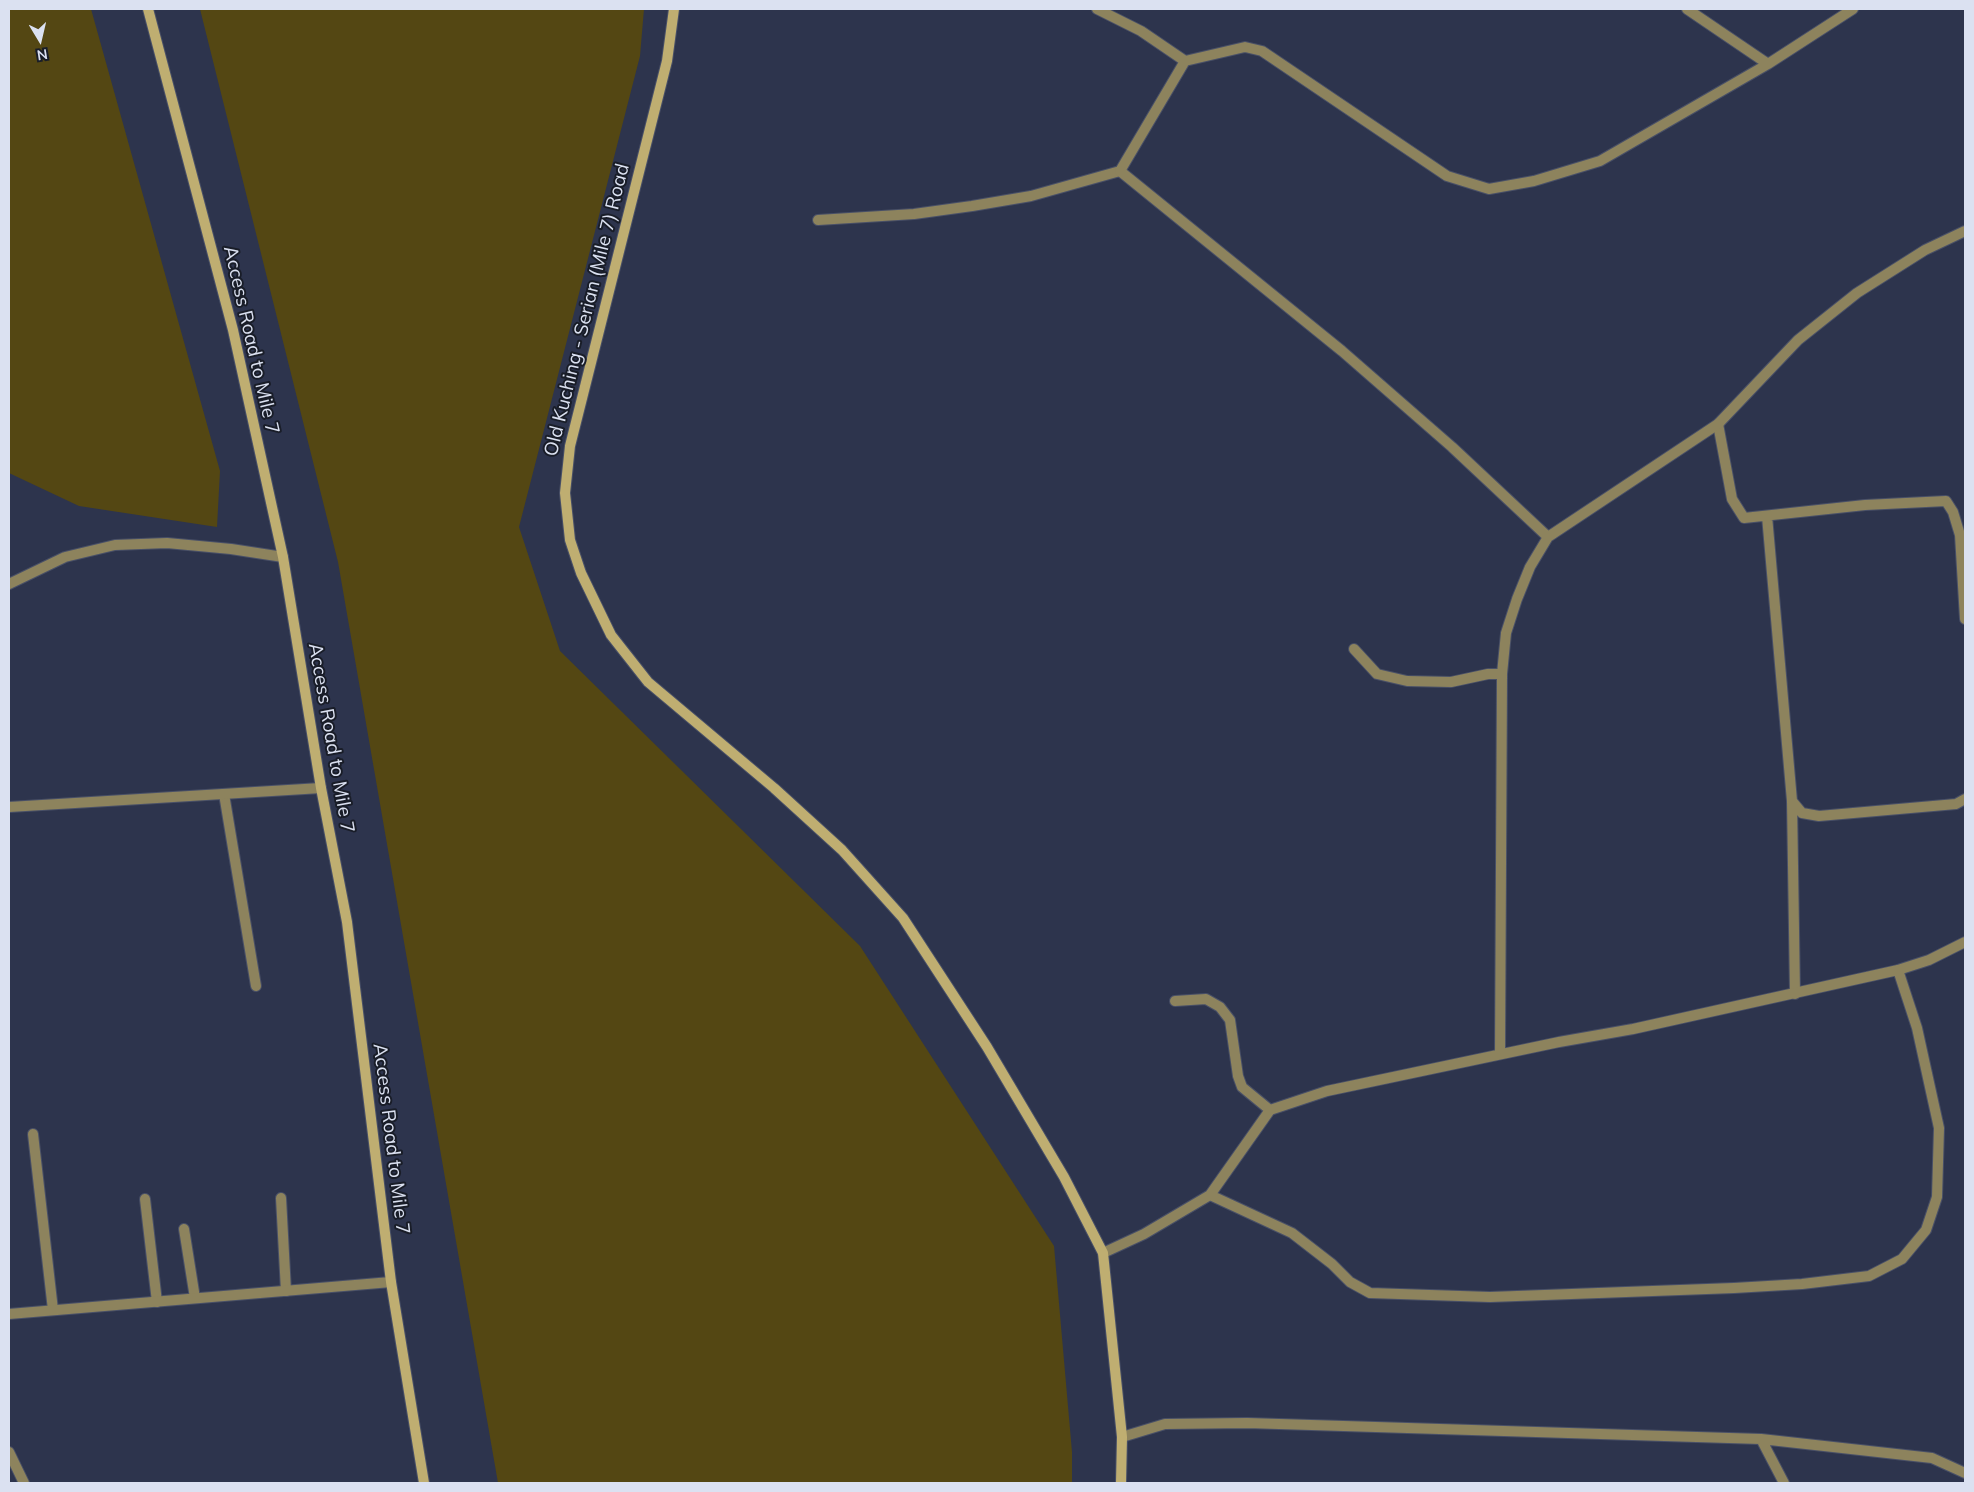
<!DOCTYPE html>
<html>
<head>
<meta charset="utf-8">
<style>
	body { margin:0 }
	#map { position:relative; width:1974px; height:1492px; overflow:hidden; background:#2d344d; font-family:Mulish,sans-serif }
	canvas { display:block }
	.frame { position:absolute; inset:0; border:10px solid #dbe1f1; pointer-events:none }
	.north { position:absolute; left:15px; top:15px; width:50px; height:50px; -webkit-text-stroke:4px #191d28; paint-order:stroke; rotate:171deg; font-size:14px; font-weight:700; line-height:20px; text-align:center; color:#dbe1f1 }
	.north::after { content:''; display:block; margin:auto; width:18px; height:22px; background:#dbe1f1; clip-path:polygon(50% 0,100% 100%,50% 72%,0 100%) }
</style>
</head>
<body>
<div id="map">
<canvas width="1974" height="1492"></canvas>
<div class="frame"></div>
<div class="north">N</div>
</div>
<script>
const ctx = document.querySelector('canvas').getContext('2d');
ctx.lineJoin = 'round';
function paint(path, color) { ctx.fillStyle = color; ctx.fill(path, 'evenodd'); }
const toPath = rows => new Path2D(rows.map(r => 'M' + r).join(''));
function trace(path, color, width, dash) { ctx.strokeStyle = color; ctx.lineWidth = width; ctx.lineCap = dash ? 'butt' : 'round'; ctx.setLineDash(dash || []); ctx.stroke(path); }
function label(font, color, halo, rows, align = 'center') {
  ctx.font = font + ' Mulish,sans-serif'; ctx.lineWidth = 4; ctx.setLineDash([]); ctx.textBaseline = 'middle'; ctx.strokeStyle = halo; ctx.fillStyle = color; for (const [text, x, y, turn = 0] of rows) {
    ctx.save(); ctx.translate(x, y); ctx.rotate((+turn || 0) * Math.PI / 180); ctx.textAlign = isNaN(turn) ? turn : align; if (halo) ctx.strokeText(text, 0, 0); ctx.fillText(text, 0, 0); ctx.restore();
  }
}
const green = toPath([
	[9,9,91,9,220,471,217,527,79,506,9,473],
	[200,9,644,9,640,56,519,527,560,651,860,946,1054,1246,1072,1452,1072,1483,498,1483,338,562]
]);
const lane = toPath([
	[1097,9,1141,31,1185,61],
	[1687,9,1768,64],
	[818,220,914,214,972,206,1031,196,1120,171,1185,61,1245,47,1262,51,1447,176,1489,189,1534,181,1600,161,1768,64,1853,9],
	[1718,424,1732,499,1744,518,1865,505,1946,501,1953,512,1960,535,1965,619],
	[1767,516,1792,801,1795,994],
	[224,794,256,986],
	[1792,801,1802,813,1819,816,1956,804,1965,799],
	[33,1134,53,1310],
	[281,1198,286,1291],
	[145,1199,157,1302],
	[184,1229,195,1298],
	[1122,1437,1165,1424,1247,1423,1761,1439,1932,1458,1965,1473],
	[1761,1439,1784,1483]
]);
const street = toPath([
	[1120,171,1342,351,1452,447,1548,537,1530,567,1517,599,1506,633,1502,674,1500,1054],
	[1548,537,1718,424,1798,340,1857,293,1925,250,1965,231],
	[9,584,65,557,115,545,167,543,231,549,283,557],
	[1354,649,1377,674,1407,681,1451,682,1488,674,1502,674],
	[9,807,321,788],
	[1175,1001,1206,999,1220,1007,1230,1020,1238,1076,1242,1087,1270,1110],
	[1210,1195,1292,1233,1332,1264,1350,1282,1370,1293,1490,1297,1734,1288,1802,1284,1869,1276,1902,1259,1926,1230,1937,1197,1939,1128,1917,1028,1898,970],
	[1103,1253,1144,1234,1210,1195,1270,1110,1327,1091,1559,1042,1633,1029,1898,970,1929,960,1965,942],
	[9,1314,391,1282],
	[9,1452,24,1483]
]);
const secondary = toPath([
	[148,9,233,330,283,557,321,788,347,922,391,1282,424,1483],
	[674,9,667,61,570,446,565,493,570,540,581,573,611,635,648,682,774,788,842,850,903,918,987,1047,1064,1177,1103,1253,1122,1437,1121,1483]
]);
const streetNames = [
	["Old Kuching - Serian (Mile 7) Road",587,310,-76],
	["Access Road to Mile 7",251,340,77],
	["Access Road to Mile 7",331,738,80],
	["Access Road to Mile 7",391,1139,83]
];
paint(green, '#544713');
trace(lane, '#495067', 12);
trace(street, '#495067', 12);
trace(secondary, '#495067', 12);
trace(lane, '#8d835d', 10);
trace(street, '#8d835d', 10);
trace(secondary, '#bfae71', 10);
label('19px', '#dbe1f1', '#191d28', streetNames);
</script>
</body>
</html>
